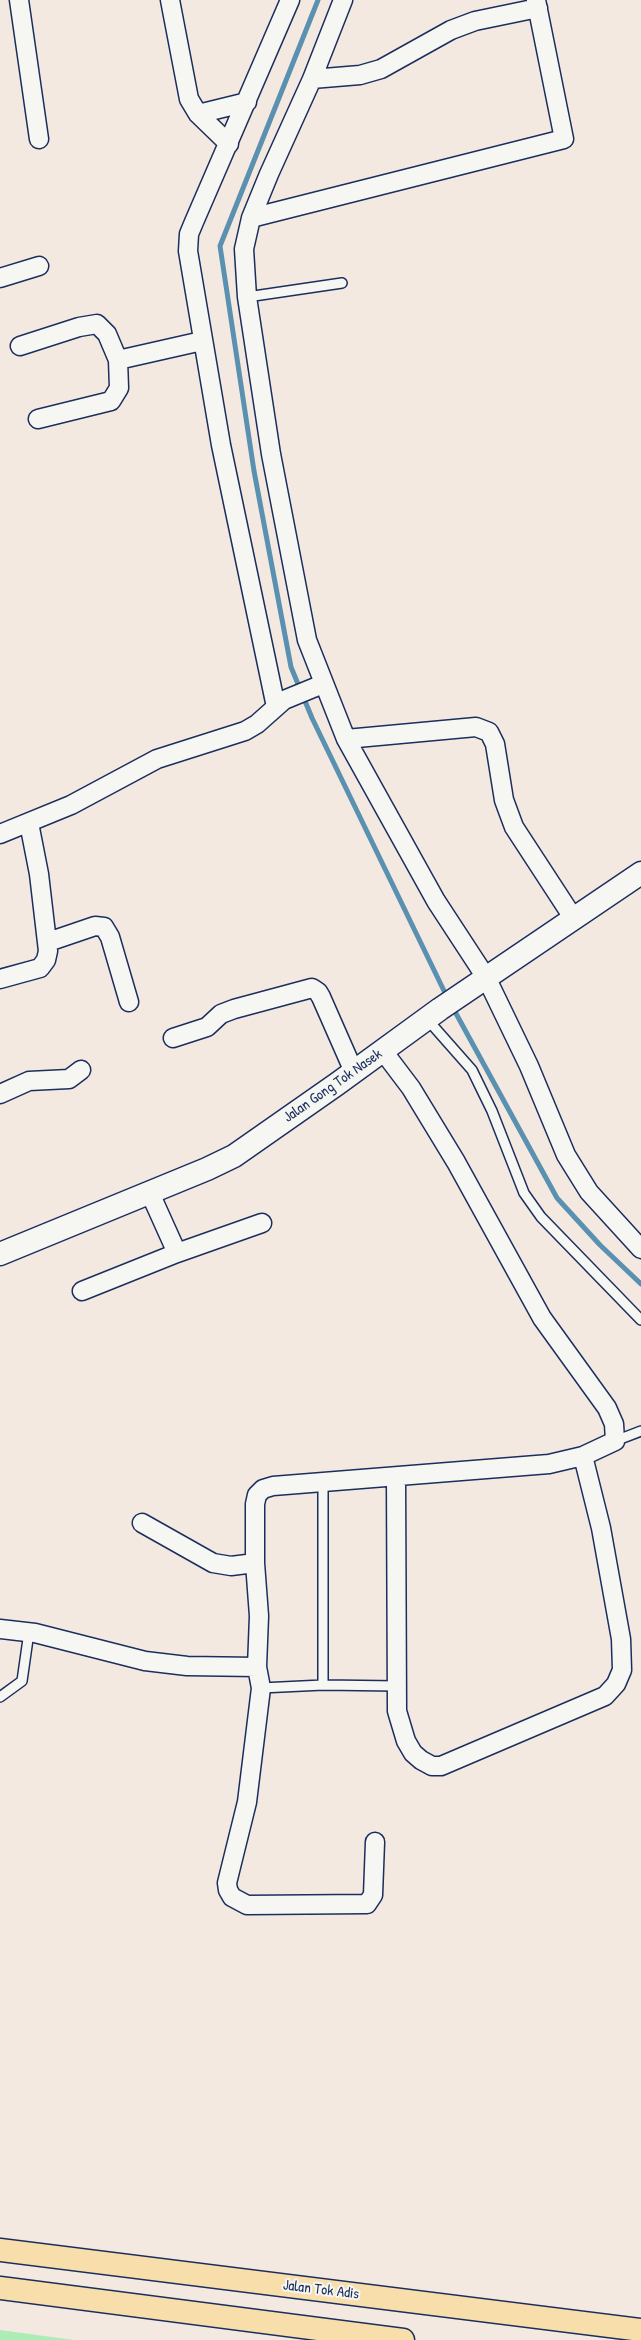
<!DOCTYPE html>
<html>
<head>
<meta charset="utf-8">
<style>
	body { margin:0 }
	canvas { display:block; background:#f4e9e1 }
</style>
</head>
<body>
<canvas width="641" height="2340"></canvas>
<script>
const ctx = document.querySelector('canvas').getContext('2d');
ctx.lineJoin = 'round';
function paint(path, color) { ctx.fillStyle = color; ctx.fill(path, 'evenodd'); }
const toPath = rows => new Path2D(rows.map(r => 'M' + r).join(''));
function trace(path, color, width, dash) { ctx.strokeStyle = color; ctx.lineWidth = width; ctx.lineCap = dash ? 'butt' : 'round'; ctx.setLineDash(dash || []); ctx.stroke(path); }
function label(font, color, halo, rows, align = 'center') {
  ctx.font = font + ' "Patrick Hand",sans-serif'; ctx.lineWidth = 4; ctx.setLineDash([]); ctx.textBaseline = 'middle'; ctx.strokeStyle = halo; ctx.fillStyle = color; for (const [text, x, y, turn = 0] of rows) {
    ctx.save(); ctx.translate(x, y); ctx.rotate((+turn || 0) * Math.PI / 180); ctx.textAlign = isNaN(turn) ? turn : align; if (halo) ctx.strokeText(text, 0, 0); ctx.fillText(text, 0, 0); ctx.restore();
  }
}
const green = toPath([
	[0,2330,74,2340,0,2340]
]);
const stream = toPath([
	[318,0,220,246,254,471,291,667,312,718,447,997],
	[453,1008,557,1198,600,1245,641,1284]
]);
const service = toPath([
	[247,297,342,283],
	[427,1019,472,1070,492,1111,524,1193,541,1217,641,1320],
	[615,1441,641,1431],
	[323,1482,323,1685],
	[261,1688,323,1685,397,1686],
	[0,1697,22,1681,29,1632]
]);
const minor = toPath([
	[19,0,39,139],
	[170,0,189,99,198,114,229,144],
	[343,0,312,79,269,174,251,218,244,249,247,297,271,454,307,640,346,739,436,901,487,979,529,1066,566,1155,589,1192,641,1249],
	[312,79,360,75,381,69,451,30,475,21,538,8],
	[198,114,247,102],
	[251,218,564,139,536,0],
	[0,278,39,266],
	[20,346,79,327,97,324,107,334,118,360],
	[38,419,111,401,119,388,118,360,202,341],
	[276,707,221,445,188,251,189,234,194,222,290,0],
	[346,739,476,727,489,732,495,744,504,800,514,827,574,919],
	[0,834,71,805,157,759,245,731,257,724,284,700,323,684],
	[48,942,95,926,104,927,110,937,129,1002],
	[0,979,40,968,46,960,48,951,39,874,29,823],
	[173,1038,207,1027,221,1014,234,1009,312,988,318,992,321,997,354,1072],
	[0,1094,29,1081,69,1079,81,1070],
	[150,1193,177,1253,262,1223],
	[82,1291,177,1253],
	[396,1477,397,1711,406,1741,413,1753,421,1760,432,1766,441,1766,605,1696,616,1684,622,1670,621,1639,601,1528,583,1456],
	[142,1523,213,1563,231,1566,255,1563],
	[0,1629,35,1633,145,1661,187,1666,257,1667],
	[375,1842,373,1895,367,1904,247,1905,232,1897,228,1890,227,1883,247,1802,261,1688,257,1667,259,1616,255,1563,255,1504,257,1495,263,1489,273,1486,549,1464,583,1456,615,1441,614,1424,607,1408,542,1318,456,1162,411,1088,383,1051]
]);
const secondary = toPath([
	[0,1254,207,1169,234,1156,337,1084,440,1009,641,873]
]);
const primary = toPath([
	[0,2250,641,2330],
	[0,2288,403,2340]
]);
const streetNames = [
	["Jalan Gong Tok Nasek",333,1086,-35],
	["Jalan Tok Adis",321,2290,7]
];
paint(green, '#acedb6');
trace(stream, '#5b91b0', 5);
trace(service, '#1b2f5e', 12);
trace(minor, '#1b2f5e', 21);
trace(secondary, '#1b2f5e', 25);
trace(primary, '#1b2f5e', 25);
trace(service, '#f6f6f2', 9);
trace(minor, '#f6f6f2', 18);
trace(secondary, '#f6f6f2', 22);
trace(primary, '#f8deab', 22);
label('15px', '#1b2f5e', '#f6f6f2', streetNames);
</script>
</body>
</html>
